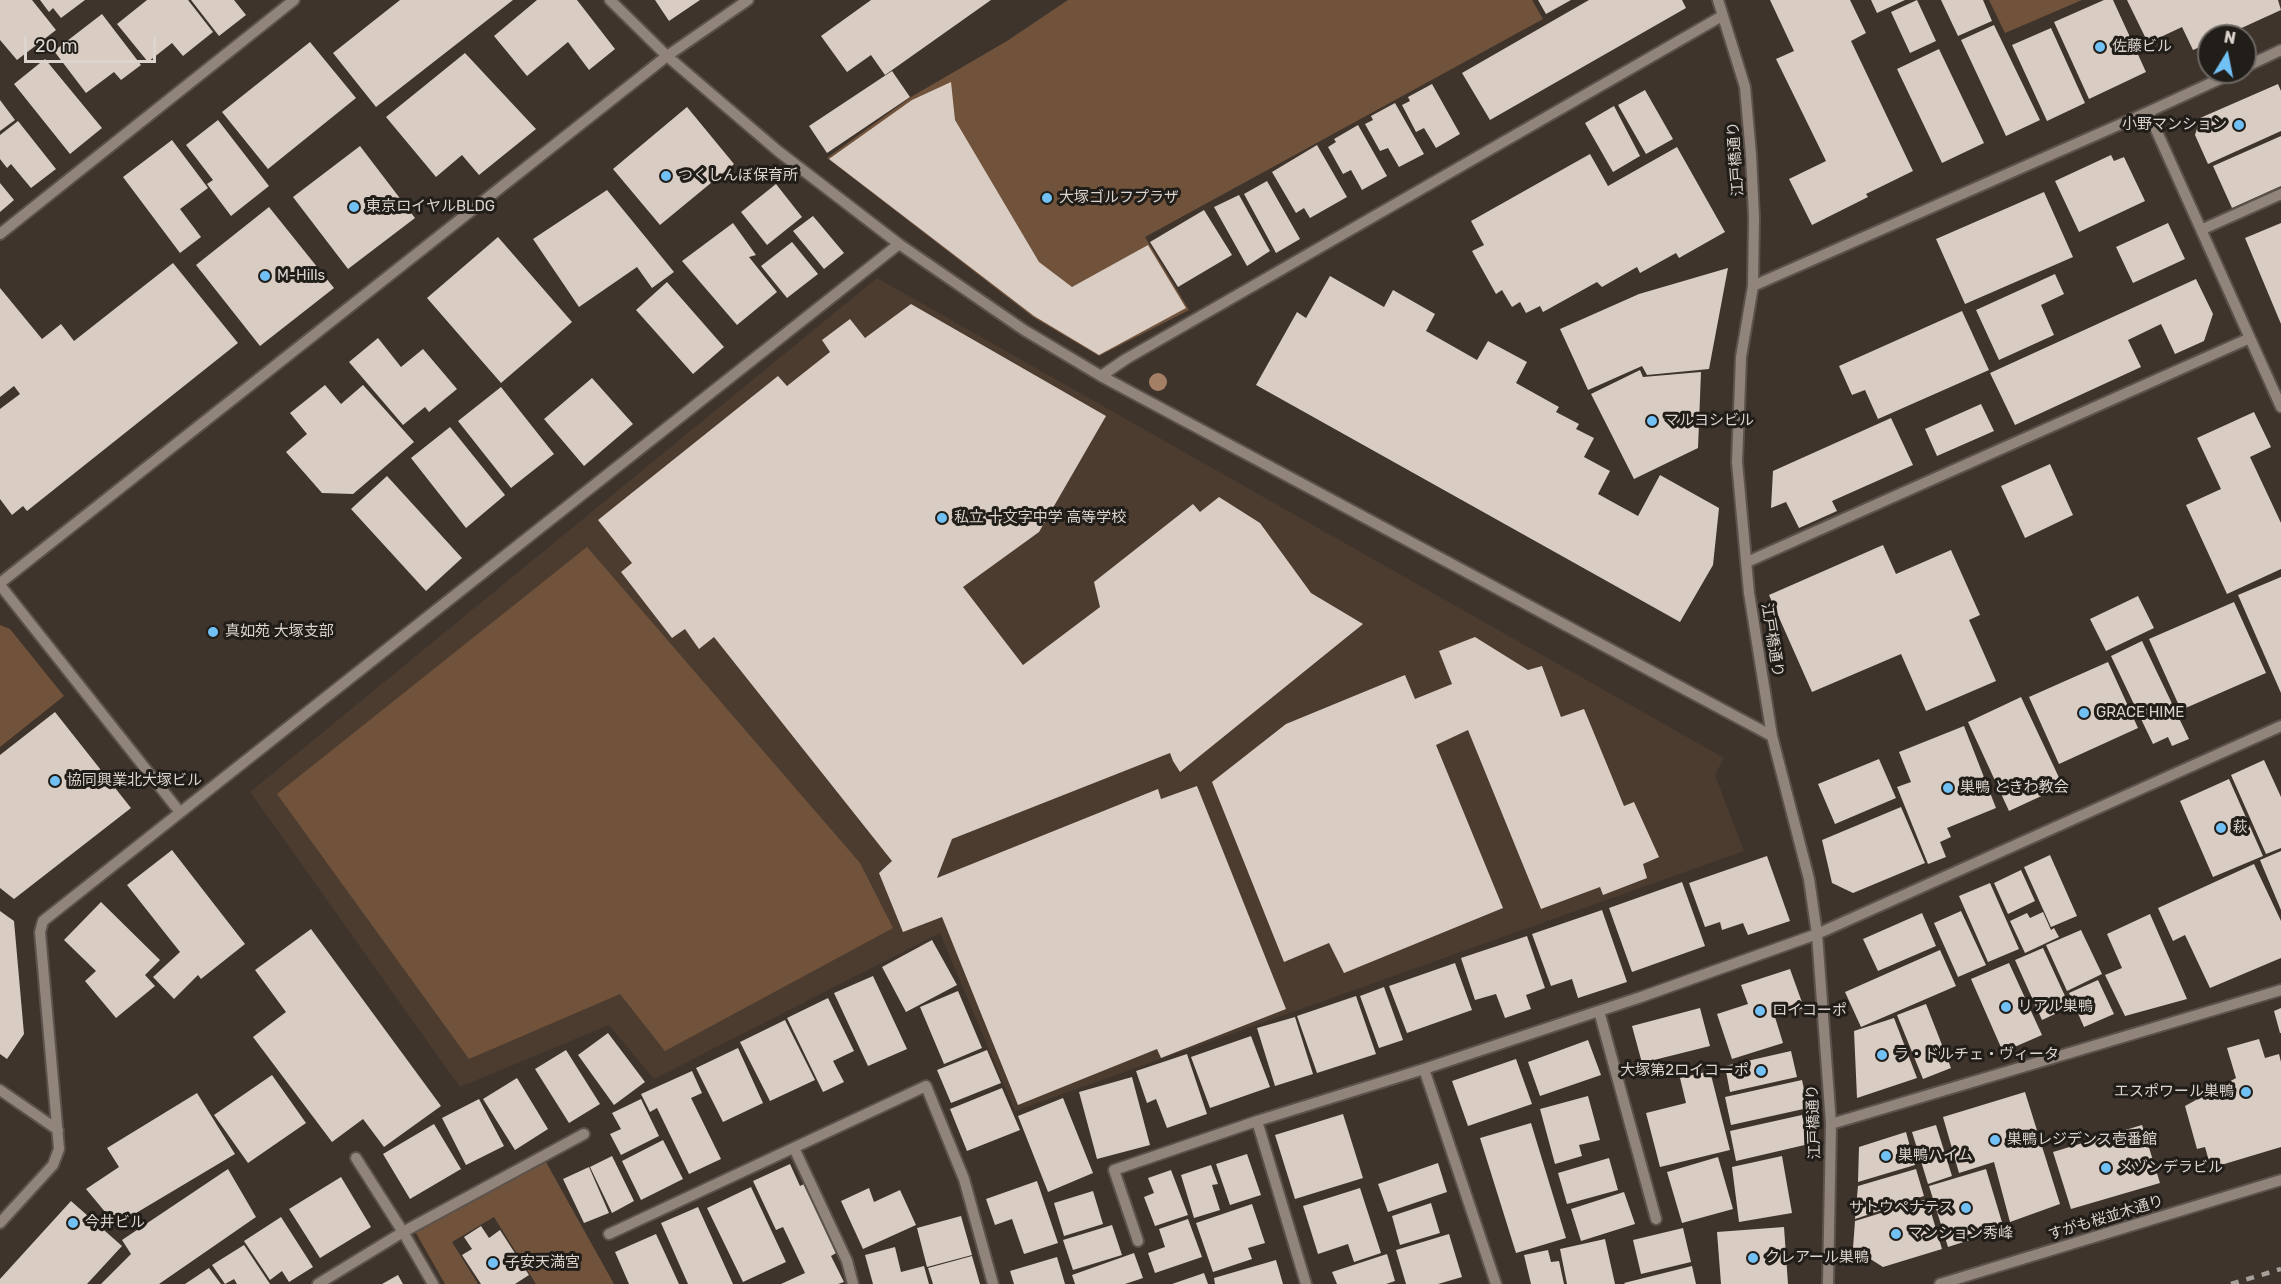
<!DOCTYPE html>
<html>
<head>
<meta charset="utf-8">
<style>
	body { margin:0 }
	#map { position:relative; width:2281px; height:1284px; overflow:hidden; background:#3e342c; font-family:Rubik,sans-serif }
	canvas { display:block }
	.north { position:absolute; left:2197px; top:24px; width:60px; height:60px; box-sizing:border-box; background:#211d19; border:2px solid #6b6662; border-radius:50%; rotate:10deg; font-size:16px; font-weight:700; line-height:24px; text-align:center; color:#dbd4cf }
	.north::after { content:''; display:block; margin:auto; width:21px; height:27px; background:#71c1f5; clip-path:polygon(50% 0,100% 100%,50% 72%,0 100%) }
	.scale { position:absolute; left:24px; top:36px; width:132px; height:27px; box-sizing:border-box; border:3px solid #dbd4cf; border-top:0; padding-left:8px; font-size:18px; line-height:21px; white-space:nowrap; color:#dbd4cf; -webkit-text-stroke:4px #211d19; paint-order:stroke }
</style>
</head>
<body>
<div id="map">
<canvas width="2281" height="1284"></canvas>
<div class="north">N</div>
<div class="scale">20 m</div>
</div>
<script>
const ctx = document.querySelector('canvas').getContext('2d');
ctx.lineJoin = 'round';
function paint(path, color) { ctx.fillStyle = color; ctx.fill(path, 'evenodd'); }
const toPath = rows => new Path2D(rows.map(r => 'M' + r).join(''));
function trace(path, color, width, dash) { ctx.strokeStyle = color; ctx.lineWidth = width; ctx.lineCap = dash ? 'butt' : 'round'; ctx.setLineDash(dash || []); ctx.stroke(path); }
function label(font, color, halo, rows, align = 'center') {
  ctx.font = font + ' Rubik,"Noto Sans JP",sans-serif'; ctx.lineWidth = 6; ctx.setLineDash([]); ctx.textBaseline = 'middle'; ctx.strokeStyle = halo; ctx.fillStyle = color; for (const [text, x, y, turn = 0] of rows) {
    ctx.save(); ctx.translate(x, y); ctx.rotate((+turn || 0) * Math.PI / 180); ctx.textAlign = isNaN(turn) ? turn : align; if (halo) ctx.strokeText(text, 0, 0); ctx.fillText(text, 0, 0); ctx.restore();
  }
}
const built = toPath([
	[877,278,1724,758,1715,775,1744,851,1015,1111,940,933,654,1079,609,1025,460,1087,250,792]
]);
const green = toPath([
	[1068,0,1532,0,1543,19,1145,237,1189,310,1099,356,1033,317,827,158,911,97,1007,41],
	[1989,0,2082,0,2005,33],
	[587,547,860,863,893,928,665,1051,620,994,469,1059,277,794],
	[0,625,10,629,64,696,0,747],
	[542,1155,614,1284,536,1284,494,1217,452,1242,478,1284,445,1284,412,1226]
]);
const building = toPath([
	[0,0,32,0,56,30,17,60,0,40],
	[40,0,85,0,61,18,53,8,49,12],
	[147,0,188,0,213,32,183,56,172,43,148,62,117,24],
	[191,0,234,0,246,15,219,36],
	[400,0,513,0,376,107,333,53],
	[537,0,577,0,615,49,589,70,568,42,527,76,494,36],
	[655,0,700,0,669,21],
	[871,0,991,0,885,75,871,55,847,72,821,36],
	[1538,0,1571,0,1546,14],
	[1589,0,1682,0,1686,8,1490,120,1462,73],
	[1770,0,1850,0,1866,33,1851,41,1913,171,1866,194,1868,197,1812,225,1789,179,1826,161,1776,59,1794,51],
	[1871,0,1905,0,1877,13],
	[1917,0,1936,41,1910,53,1891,12],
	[1941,0,1983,0,1992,21,1958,36],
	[2104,0,2113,0,2146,72,2089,99,2054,22],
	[2127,0,2278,0,2281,10,2224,36,2209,36,2209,43,2193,50,2182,27,2148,43],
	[102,14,141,65,121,80,114,72,86,93,54,51],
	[1994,25,2040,120,2006,136,1961,40],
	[2051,28,2085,103,2047,121,2012,45],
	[310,42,356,98,268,169,222,112],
	[1939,49,1984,143,1942,163,1897,69],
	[465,53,536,129,479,175,462,155,436,177,386,117],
	[45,59,102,128,70,154,14,84],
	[892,71,910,97,827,153,809,126],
	[951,82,955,120,1039,262,1072,287,1148,245,1186,308,1099,355,1034,316,829,159,912,100],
	[1432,84,1460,134,1436,148,1424,128,1416,132,1402,105,1410,101,1408,97],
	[2278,84,2281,91,2281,131,2208,164,2195,135,2200,118],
	[1645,90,1673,139,1646,154,1618,105],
	[0,100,15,120,0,131],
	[1395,103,1424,154,1399,167,1388,148,1380,151,1365,124,1373,120,1371,116],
	[1614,106,1640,156,1613,172,1585,123],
	[687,107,734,164,660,225,613,169],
	[218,120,269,186,231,216,207,184,213,180,186,145],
	[18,121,56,169,31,188,11,164,7,168,0,159,0,135],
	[1358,125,1387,176,1362,190,1351,170,1343,174,1328,147,1336,142,1334,139],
	[2281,136,2281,186,2232,208,2213,166],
	[172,140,208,188,180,209,201,237,180,253,123,177],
	[1317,145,1347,197,1310,218,1304,208,1296,213,1272,172],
	[360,146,415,218,348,269,293,197],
	[1677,147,1725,232,1679,258,1676,253,1640,273,1637,267,1602,287,1597,282,1543,312,1540,306,1526,313,1520,302,1512,307,1502,290,1496,294,1472,251,1484,245,1471,221,1590,154,1608,186],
	[2111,155,2114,161,2124,157,2145,201,2079,232,2055,181],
	[1267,181,1300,239,1276,253,1244,194],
	[0,183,14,200,0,212],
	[776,184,802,217,767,245,741,212],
	[607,190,674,272,652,288,637,267,579,307,533,239],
	[2044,192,2073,257,1965,304,1936,239],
	[1239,195,1270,251,1247,266,1214,207],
	[269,207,334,288,260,346,196,265],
	[1204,210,1232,255,1178,287,1150,242],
	[813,216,844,253,824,269,793,231],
	[733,223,756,255,749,257,777,292,737,325,682,261],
	[2168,223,2185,259,2133,283,2116,247],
	[2281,223,2281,324,2245,238],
	[498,237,572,322,501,383,427,298],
	[792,242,818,274,787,298,761,266],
	[173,263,238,343,27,511,23,506,12,515,0,499,0,409,20,394,14,386,0,397,0,288,42,339,61,324,74,341],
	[1728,268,1709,369,1647,375,1642,366,1588,390,1560,329,1639,294],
	[2055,274,2064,294,2041,305,2054,335,1999,360,1976,310],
	[1330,276,1384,307,1393,290,1435,314,1426,331,1477,360,1488,341,1527,362,1516,383,1559,407,1556,412,1579,424,1576,429,1594,438,1584,457,1610,471,1598,494,1638,516,1660,475,1719,508,1713,565,1680,622,1256,385,1297,312,1306,318],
	[2196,279,2213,314,2204,341,2175,354,2161,324,2128,340,2141,367,2015,425,1990,373],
	[667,282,724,347,693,374,636,310],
	[911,304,1106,416,1039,532,963,587,1023,665,1100,607,1094,582,1193,504,1200,512,1219,497,1260,523,1311,593,1363,624,1180,772,1173,761,1170,753,952,839,937,878,1158,789,1161,799,1197,786,1286,1009,1161,1058,1157,1049,1018,1105,942,917,903,932,879,873,892,861,714,637,699,649,685,629,672,638,621,572,632,563,598,520,778,376,787,386,830,352,822,340,850,319,865,338],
	[1962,311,1989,370,1878,419,1865,390,1852,395,1839,366],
	[378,338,401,367,423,349,457,389,429,412,425,407,403,425,349,362],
	[1640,370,1643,377,1701,372,1698,448,1634,479,1591,394],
	[592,378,633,424,584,466,544,419],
	[325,385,341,404,363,385,414,442,353,494,322,493,286,452,307,434,290,413],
	[501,387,554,454,511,488,458,421],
	[1981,404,1994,431,1937,456,1925,429],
	[2254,412,2271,447,2250,457,2281,523,2281,569,2227,594,2186,505,2221,489,2197,438],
	[1891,418,1913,465,1832,501,1837,511,1799,528,1786,502,1771,508,1773,471],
	[450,427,505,495,466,528,411,458],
	[2050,464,2073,515,2025,538,2001,486],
	[387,476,462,558,426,591,351,509],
	[1883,545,1896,574,1951,550,1980,615,1969,620,1996,681,1926,711,1901,654,1812,692,1769,595],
	[2281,577,2281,693,2238,595],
	[2138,596,2154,628,2106,651,2090,619],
	[2234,602,2266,673,2181,710,2149,639],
	[1475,637,1528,670,1542,666,1561,717,1584,709,1624,806,1634,802,1659,857,1643,864,1647,878,1603,895,1600,887,1541,909,1468,730,1436,745,1503,908,1344,973,1329,943,1284,962,1212,782,1286,724,1405,675,1415,699,1452,684,1439,651],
	[2142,641,2189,739,2172,746,2168,737,2153,744,2111,656],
	[2108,662,2138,728,2059,764,2029,697],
	[2021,697,2063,786,2009,811,1968,722],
	[55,712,131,808,14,899,0,888,0,755],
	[1964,726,1996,808,1947,828,1951,837,1940,842,1946,857,1928,864,1897,787,1911,782,1899,752],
	[1879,759,1896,798,1835,824,1818,784],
	[2264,760,2281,797,2281,848,2266,854,2231,775],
	[2229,779,2263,856,2213,877,2180,801],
	[1901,807,1925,863,1853,893,1832,883,1822,840],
	[172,850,245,944,201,979,198,975,174,999,153,977,180,952,127,885],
	[2281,851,2281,910,2260,860],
	[2050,855,2077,916,2051,927,2024,867],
	[1767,856,1790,921,1748,935,1743,923,1722,930,1720,922,1705,927,1689,883],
	[2254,864,2281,921,2281,958,2210,988,2185,935,2173,941,2158,908],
	[2021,870,2035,901,2008,914,1994,883],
	[1682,882,1705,946,1632,972,1609,908],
	[1990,883,2019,949,1988,962,1959,896],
	[101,902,160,960,145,975,155,986,116,1018,85,981,96,971,64,940],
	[1602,910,1627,982,1578,998,1572,979,1551,986,1532,934],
	[0,911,14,921,24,1034,7,1059,0,1054],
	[1961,911,1986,965,1958,977,1934,923],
	[2043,912,2051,930,2054,928,2059,937,2025,953,2010,921,2027,913,2030,918],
	[1922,913,1936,946,1878,971,1863,939],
	[2150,914,2187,999,2125,1016,2105,975,2122,968,2107,934],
	[311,929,441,1106,384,1147,363,1119,332,1142,253,1037,286,1012,255,970],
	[2081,930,2102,974,2067,991,2046,945],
	[1527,936,1545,988,1526,995,1531,1009,1505,1018,1496,994,1475,1000,1461,958],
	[932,940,957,985,906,1012,882,967],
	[2043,948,2070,1007,2042,1020,2015,960],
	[1940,950,1956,986,1861,1027,1845,992],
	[1455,963,1472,1010,1407,1033,1389,986],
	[2009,963,2042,1035,2003,1052,1971,979],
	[1790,969,1804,1008,1775,1017,1783,1043,1732,1059,1717,1014,1748,1004,1741,985],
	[873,976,907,1049,868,1066,834,993],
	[2098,980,2114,1014,2084,1027,2069,993],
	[1384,987,1403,1040,1379,1048,1360,996],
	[958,991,982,1048,944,1064,920,1007],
	[1356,996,1376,1054,1317,1073,1297,1016],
	[828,998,854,1051,833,1061,844,1082,823,1092,787,1018],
	[1926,1004,1951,1068,1923,1079,1897,1015],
	[1700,1008,1710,1046,1642,1063,1632,1026],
	[2281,1008,2281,1033,2280,1033,2274,1011],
	[1295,1017,1313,1074,1275,1086,1257,1028],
	[1894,1018,1917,1078,1857,1098,1854,1031],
	[785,1020,815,1080,770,1101,740,1042],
	[608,1033,645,1082,614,1105,578,1055],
	[1251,1036,1270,1087,1210,1108,1191,1057],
	[2259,1039,2265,1058,2279,1054,2281,1062,2281,1147,2211,1168,2205,1147,2197,1149,2185,1106,2236,1078,2227,1048],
	[1588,1040,1601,1075,1540,1096,1528,1062],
	[738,1048,763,1103,723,1122,696,1068],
	[566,1050,600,1104,569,1123,535,1069],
	[987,1050,1001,1083,951,1103,937,1070],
	[1791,1051,1797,1077,1730,1092,1725,1066],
	[1187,1054,1207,1114,1167,1128,1156,1099,1147,1103,1136,1071],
	[1516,1059,1532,1104,1468,1126,1452,1081],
	[692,1071,702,1093,691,1098,721,1159,689,1174,657,1108,650,1112,641,1094],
	[1710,1071,1730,1150,1660,1167,1646,1113,1686,1103,1680,1078],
	[272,1075,306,1123,248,1163,214,1115],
	[1132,1077,1150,1145,1097,1159,1079,1092],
	[517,1078,548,1129,515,1150,483,1099],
	[1802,1080,1808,1108,1731,1125,1725,1097],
	[1002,1088,1020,1130,967,1151,950,1109],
	[2025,1092,2060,1204,2010,1222,1994,1162,1959,1173,1943,1117],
	[197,1093,235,1154,116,1225,86,1189,119,1167,107,1148],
	[1588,1096,1600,1140,1579,1145,1582,1156,1555,1164,1540,1109],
	[1063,1098,1093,1173,1048,1192,1018,1116],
	[479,1099,504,1146,466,1165,442,1118],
	[641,1099,659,1136,621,1155,610,1134,621,1129,612,1113],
	[1343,1114,1363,1178,1295,1199,1275,1135],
	[1802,1115,1809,1144,1736,1161,1730,1131],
	[1531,1123,1566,1238,1516,1253,1480,1138],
	[434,1124,461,1169,410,1199,383,1154],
	[1936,1125,1952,1176,1928,1184,1912,1132],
	[2142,1125,2160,1183,2071,1209,2053,1152],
	[1906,1132,1915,1165,1858,1182,1859,1147],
	[663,1140,683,1179,641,1200,622,1161],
	[1247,1154,1261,1195,1230,1205,1216,1164],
	[612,1156,634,1201,612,1213,590,1167],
	[1782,1156,1792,1213,1739,1222,1732,1167],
	[1718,1157,1733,1209,1682,1223,1667,1172],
	[1609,1158,1618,1190,1567,1204,1558,1173],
	[1438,1163,1447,1192,1388,1212,1378,1184],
	[790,1164,800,1186,806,1183,838,1252,831,1256,844,1282,838,1284,781,1284,805,1273,783,1227,776,1230,753,1181],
	[1211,1165,1218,1184,1212,1185,1220,1210,1194,1218,1181,1175],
	[589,1167,609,1213,584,1223,563,1179],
	[228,1169,256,1217,159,1284,101,1284,131,1254,122,1240],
	[1916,1169,1924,1196,1855,1219,1858,1186],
	[1986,1169,2004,1229,1948,1247,1929,1186],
	[1171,1170,1188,1215,1155,1226,1144,1197,1154,1193,1148,1178],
	[341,1177,371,1227,320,1258,289,1209],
	[1037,1181,1058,1243,1024,1254,1012,1219,995,1225,986,1199],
	[751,1187,786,1262,743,1282,707,1208],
	[869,1188,874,1202,900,1190,916,1225,863,1249,841,1201],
	[1360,1188,1381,1253,1354,1262,1348,1244,1318,1254,1303,1206],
	[1093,1191,1103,1224,1064,1236,1054,1203],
	[1624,1192,1635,1224,1581,1241,1571,1209],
	[1927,1199,1942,1249,1883,1267,1853,1248,1855,1221],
	[71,1201,122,1246,87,1284,0,1284,0,1279],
	[1431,1203,1440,1233,1400,1245,1392,1216],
	[1252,1204,1265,1243,1248,1248,1252,1259,1213,1272,1196,1223],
	[698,1207,733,1284,688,1284,661,1223],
	[961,1216,972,1255,927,1267,917,1228],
	[281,1217,313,1267,289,1282,282,1271,270,1280,244,1241],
	[1188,1219,1202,1257,1155,1273,1148,1253,1165,1247,1159,1229],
	[1112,1225,1122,1255,1073,1270,1063,1240],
	[481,1226,489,1238,500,1230,529,1275,515,1284,481,1284,462,1255,472,1249,464,1237],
	[1784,1227,1788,1284,1721,1284,1717,1232],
	[1683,1228,1691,1262,1641,1274,1633,1240],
	[656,1234,679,1284,629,1284,615,1252],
	[1449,1234,1462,1277,1438,1284,1406,1284,1396,1250],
	[1605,1239,1615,1284,1567,1284,1560,1249],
	[244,1245,270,1284,237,1284,234,1279,225,1284,212,1265],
	[895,1247,901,1272,924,1266,929,1284,873,1284,865,1255],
	[1548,1250,1551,1262,1559,1261,1564,1284,1531,1284,1524,1255],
	[1134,1253,1143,1278,1125,1284,1075,1284,1072,1275],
	[1387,1254,1395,1281,1386,1284,1337,1284,1332,1272],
	[972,1256,980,1284,933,1284,928,1268],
	[1057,1257,1065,1284,1014,1284,1010,1271],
	[1276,1260,1283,1284,1215,1284,1214,1278],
	[1692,1266,1696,1284,1625,1284,1624,1283],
	[209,1268,221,1284,185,1284],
	[1204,1273,1208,1284,1172,1284],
	[398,1275,403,1284,382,1284]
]);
const minor = toPath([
	[610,0,667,56,778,151,899,244,1024,330,1101,376,1772,736],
	[1718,0,1745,87,1751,155,1754,217,1753,286,1741,357,1737,462,1749,593,1772,736,1809,879,1817,934,1831,1124,1828,1284],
	[2245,67,2281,50],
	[2148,112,2281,407],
	[2203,229,2281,194],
	[0,234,294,0],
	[1753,286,2148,112,2235,72],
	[1101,376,1126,359,1722,16],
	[1747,562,2250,338],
	[0,583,667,56,748,0],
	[0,585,179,811],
	[1599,1011,1656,1219],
	[1424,1069,1496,1284],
	[0,1090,58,1130],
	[1257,1121,1306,1284],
	[1831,1124,2281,990],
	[794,1148,847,1261,853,1284],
	[356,1158,403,1232,584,1134],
	[0,1223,53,1165,59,1149,40,932,43,921,899,244],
	[609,1234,926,1086,964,1179,993,1284],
	[1138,1241,1114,1170,1257,1121,1424,1069,1641,997,1817,934,2281,726],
	[318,1284,403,1232,433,1284],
	[1940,1284,2281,1180]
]);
const rail = toPath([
	[2231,1284,2281,1269]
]);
const trees = [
	[1158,382]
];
const markers = [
	[2100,47,6,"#71c1f5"],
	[2239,125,6,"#71c1f5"],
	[666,176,6,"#71c1f5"],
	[1047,198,6,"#71c1f5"],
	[354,207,6,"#71c1f5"],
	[265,276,6,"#71c1f5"],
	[1652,421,6,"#71c1f5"],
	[942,518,6,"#71c1f5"],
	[213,632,6,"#71c1f5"],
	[2084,713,6,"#71c1f5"],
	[55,781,6,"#71c1f5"],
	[1948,788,6,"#71c1f5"],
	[2221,828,6,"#71c1f5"],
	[2006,1007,6,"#71c1f5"],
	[1760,1011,6,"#71c1f5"],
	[1882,1055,6,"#71c1f5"],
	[1761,1071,6,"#71c1f5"],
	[2246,1092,6,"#71c1f5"],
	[1995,1140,6,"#71c1f5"],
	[1886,1156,6,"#71c1f5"],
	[2106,1168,6,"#71c1f5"],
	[1966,1208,6,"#71c1f5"],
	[73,1223,6,"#71c1f5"],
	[1896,1234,6,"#71c1f5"],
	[1753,1258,6,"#71c1f5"],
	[493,1263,6,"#71c1f5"]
];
const poiNames = [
	["佐藤ビル",2112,47],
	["小野マンション",2227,125,"right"],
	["つくしんぼ保育所",678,176],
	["大塚ゴルフプラザ",1059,198],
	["東京ロイヤルBLDG",366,207],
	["M-Hills",277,276],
	["マルヨシビル",1664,421],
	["私立 十文字中学 高等学校",954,518],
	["真如苑 大塚支部",225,632],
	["GRACE HIME",2096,713],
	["協同興業北大塚ビル",67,781],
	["巣鴨 ときわ教会",1960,788],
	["萩",2233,828],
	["リアル巣鴨",2018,1007],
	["ロイコーポ",1772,1011],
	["ラ・ドルチェ・ヴィータ",1894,1055],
	["大塚第2ロイコーポ",1749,1071,"right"],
	["エスポワール巣鴨",2234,1092,"right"],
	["巣鴨レジデンス壱番館",2007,1140],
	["巣鴨ハイム",1898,1156],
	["メゾンデラビル",2118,1168],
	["サトウペナテス",1954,1208,"right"],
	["今井ビル",85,1223],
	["マンション秀峰",1908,1234],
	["クレアール巣鴨",1765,1258],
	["子安天満宮",505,1263]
];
const streetNames = [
	["江戸橋通り",1736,159,-94],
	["江戸橋通り",1772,640,81],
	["江戸橋通り",1814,1122,-92],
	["すがも桜並木通り",2106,1218,-17]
];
paint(built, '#4c3c30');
paint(green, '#71533c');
paint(building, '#d9ccc2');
trace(minor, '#5c524c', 14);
trace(minor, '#90847b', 10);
trace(rail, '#a79f99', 4.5, [8, 8]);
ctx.fillStyle = '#a27f65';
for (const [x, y] of trees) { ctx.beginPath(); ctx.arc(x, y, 9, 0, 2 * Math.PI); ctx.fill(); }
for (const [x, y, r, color] of markers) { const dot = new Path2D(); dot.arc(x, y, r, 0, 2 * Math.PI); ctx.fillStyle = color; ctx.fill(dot); trace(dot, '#211d19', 2); }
label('15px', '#dbd4cf', '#211d19', poiNames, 'left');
label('15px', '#dbd4cf', '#211d19', streetNames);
</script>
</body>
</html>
